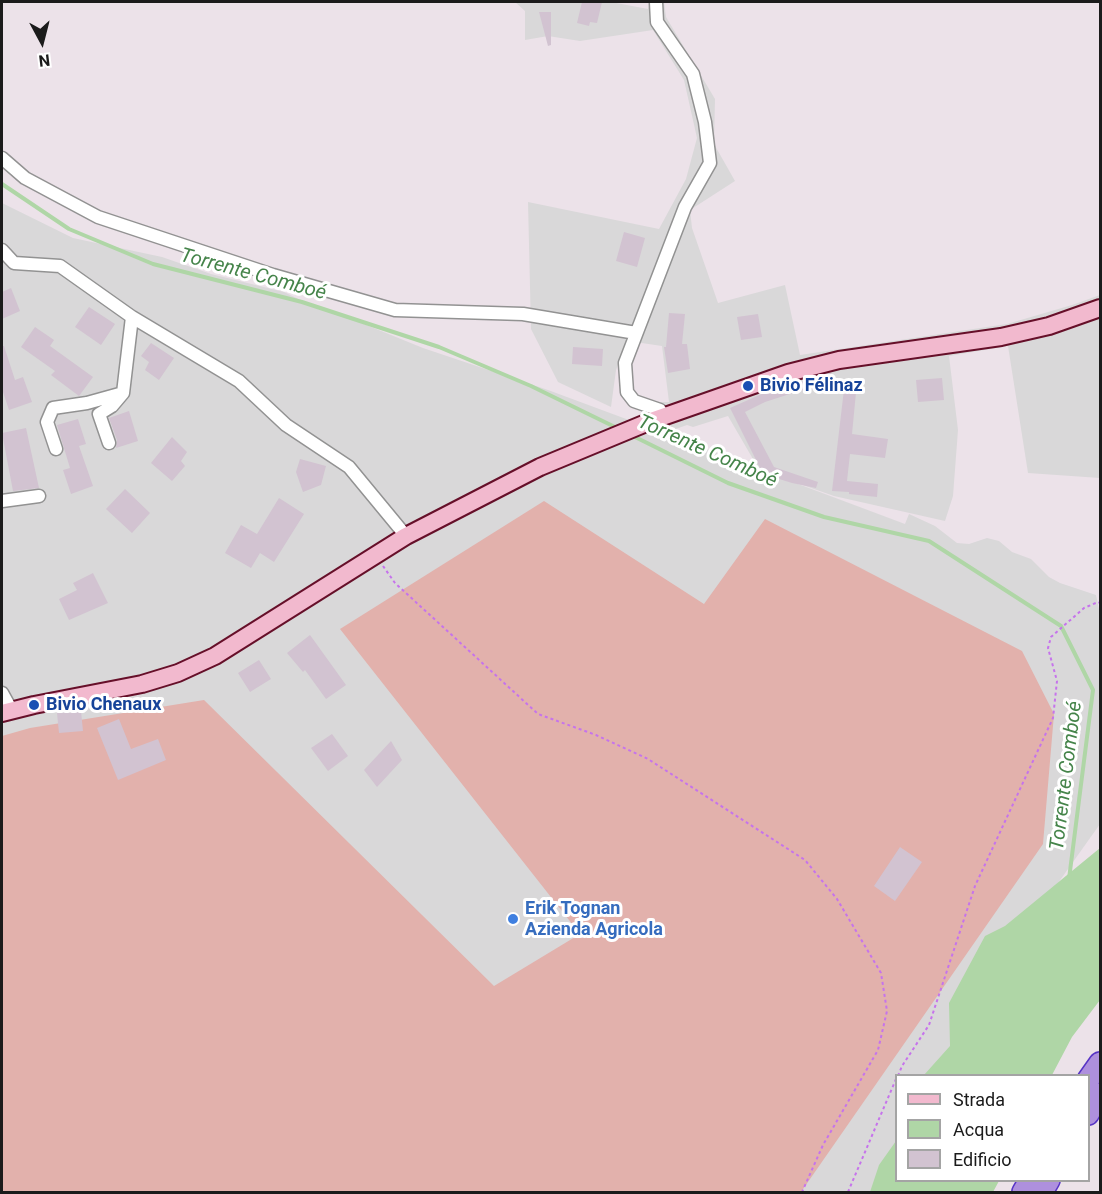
<!DOCTYPE html>
<html>
<head>
<meta charset="utf-8">
<style>
	body { margin:0 }
	#map { position:relative; width:1102px; height:1194px; overflow:hidden; background:#ece2e9; font-family:Roboto,sans-serif }
	canvas { display:block }
	.frame { position:absolute; inset:0; border:3px solid #1b1b1b; pointer-events:none }
	.legend { position:absolute; left:895px; top:1074px; width:195px; height:108px; box-sizing:border-box; background:#fff; border:2px solid #a4a4a4; margin:0; padding:8px 10px; list-style:none; font-size:18px; color:#1b1b1b }
	.legend li { display:flex; align-items:center; gap:12px; height:30px }
	.legend b { width:30px; border:2px solid #a4a4a4 }
	.north { position:absolute; left:12px; top:12px; width:60px; height:60px; -webkit-text-stroke:4px #fff; paint-order:stroke; rotate:173deg; font-size:16px; font-weight:700; line-height:24px; text-align:center; color:#1b1b1b }
	.north::after { content:''; display:block; margin:auto; width:21px; height:27px; background:#1b1b1b; clip-path:polygon(50% 0,100% 100%,50% 72%,0 100%) }
</style>
</head>
<body>
<div id="map">
<canvas width="1102" height="1194"></canvas>
<div class="frame"></div>
<ul class="legend">
<li><b style="height:8px;background:#f2b9ce"></b>Strada</li>
<li><b style="height:16px;background:#afd6a6"></b>Acqua</li>
<li><b style="height:16px;background:#d2c3d1"></b>Edificio</li>
</ul>
<div class="north">N</div>
</div>
<script>
const ctx = document.querySelector('canvas').getContext('2d');
ctx.lineJoin = 'round';
function paint(path, color) { ctx.fillStyle = color; ctx.fill(path, 'evenodd'); }
const toPath = rows => new Path2D(rows.map(r => 'M' + r).join(''));
function trace(path, color, width, dash) { ctx.strokeStyle = color; ctx.lineWidth = width; ctx.lineCap = dash ? 'butt' : 'round'; ctx.setLineDash(dash || []); ctx.stroke(path); }
function label(font, color, halo, rows, align = 'center') {
  ctx.font = font + ' Roboto,sans-serif'; ctx.lineWidth = 6; ctx.setLineDash([]); ctx.textBaseline = 'middle'; ctx.strokeStyle = halo; ctx.fillStyle = color; for (const [text, x, y, turn = 0] of rows) {
    ctx.save(); ctx.translate(x, y); ctx.rotate((+turn || 0) * Math.PI / 180); ctx.textAlign = isNaN(turn) ? turn : align; if (halo) ctx.strokeText(text, 0, 0); ctx.fillText(text, 0, 0); ctx.restore();
  }
}
const residential = toPath([
	[515,2,611,2,648,9,649,2,664,2,666,17,715,99,714,144,735,181,690,210,692,228,718,303,785,285,800,355,1007,324,1072,305,1100,295,1100,478,1028,473,1008,346,949,356,958,430,953,496,945,521,834,496,777,476,905,524,909,514,935,526,957,543,969,544,987,538,999,541,1012,552,1031,559,1049,577,1060,583,1096,595,1100,614,1100,824,1041,907,958,1075,896,1076,896,1180,910,1192,2,1192,2,203,73,238,162,257,211,274,284,292,319,309,359,322,423,348,548,390,761,469,757,466,728,416,693,427,687,425,667,432,646,423,651,402,669,402,662,346,628,341,616,370,611,407,558,382,531,329,528,202,659,229,686,179,697,138,684,80,653,30,580,41,548,36,525,40,525,11]
]);
const grass = toPath([
	[544,501,704,604,765,519,1022,651,1054,714,1043,844,801,1192,2,1192,2,736,30,728,204,700,494,986,580,934,340,629]
]);
const water = toPath([
	[1100,848,1100,1000,1072,1037,1052,1075,924,1075,950,1046,949,1003,985,936,1005,926],
	[896,1141,896,1180,999,1181,993,1192,870,1192,879,1165]
]);
const stream = toPath([
	[2,184,69,229,153,264,302,302,439,347,531,386,619,429],
	[631,435,728,483,824,517,929,541,1061,626,1093,690,1069,879]
]);
const building = toPath([
	[582,2,602,2,597,23,590,22,589,26,577,23],
	[539,12,551,12,551,45,548,46],
	[624,232,645,238,637,267,616,261],
	[11,288,20,311,2,319,2,292],
	[89,307,115,324,101,345,75,327],
	[669,313,685,314,682,344,687,344,690,369,668,373,664,347,666,347],
	[758,314,762,337,741,340,737,317],
	[35,327,54,340,50,346,93,377,79,396,51,375,55,371,21,347],
	[151,343,174,358,159,380,145,370,149,362,141,356],
	[2,346,4,346,15,380,23,377,32,402,9,410,2,389],
	[573,347,603,349,602,366,572,364],
	[831,373,833,386,799,391,765,402,745,412,774,467,818,482,816,488,792,483,763,474,730,408,764,393],
	[942,378,944,400,918,402,916,380],
	[845,381,857,382,852,434,888,439,885,458,850,454,847,481,878,484,877,497,849,494,849,492,832,491],
	[129,411,138,441,116,448,117,440,109,418],
	[78,419,86,444,79,446,93,486,71,494,63,470,70,468,57,425],
	[26,428,39,488,13,491,2,433],
	[172,437,187,452,181,461,185,466,172,481,151,463],
	[300,459,326,466,321,485,303,492,296,472],
	[125,489,150,513,132,533,106,509],
	[279,498,304,514,274,562,260,553,251,568,225,553,241,525,257,534],
	[93,573,108,603,69,620,59,599,77,590,73,583],
	[310,635,346,685,326,699,305,670,303,672,287,653],
	[259,660,271,679,250,692,238,673],
	[81,711,83,731,59,733,57,713],
	[119,719,131,749,158,739,166,760,118,780,97,728],
	[332,734,348,756,328,771,311,748],
	[391,741,402,760,377,787,364,770],
	[900,847,922,862,895,901,874,886]
]);
const path = toPath([
	[383,566,395,583,538,714,596,735,648,759,805,860,837,899,881,973,887,1011,878,1050,823,1145,802,1192],
	[898,1076,902,1066,929,1025,975,886,1053,718,1057,681,1048,648,1051,637,1084,608,1098,602,1100,603],
	[848,1192,896,1079]
]);
const street = toPath([
	[656,2,657,22,693,74,705,122,710,163,685,207,625,363,627,392,634,401,660,410,664,417],
	[2,158,25,178,98,217,273,275,395,310,523,314,636,333],
	[2,250,14,263,60,266,132,317,239,381,286,425,349,467,406,536],
	[109,443,99,414,112,406,123,393,132,317],
	[56,449,47,422,53,408,87,403,123,393],
	[2,501,39,496],
	[2,693,12,711]
]);
const secondary = toPath([
	[2,713,34,705,142,684,178,673,215,656,406,536,540,467,651,421,788,373,839,360,1001,337,1049,326,1100,308]
]);
const highway = toPath([
	[1088,1080,1100,1063],
	[1088,1114,1100,1094],
	[1023,1192,1030,1180],
	[1042,1192,1049,1180]
]);
const markers = [
	[748,386,6,"#1a4fb4"],
	[34,705,6,"#1a4fb4"],
	[513,919,6,"#3f7fe0"]
];
const transitNames = [
	["Bivio Félinaz",760,386],
	["Bivio Chenaux",46,705]
];
const shopNames = [
	["Erik Tognan",525,909],
	["Azienda Agricola",525,930]
];
const waterNames = [
	["Torrente Comboé",253,275,15],
	["Torrente Comboé",707,452,24],
	["Torrente Comboé",1067,776,-83]
];
paint(residential, '#d9d8d9');
paint(grass, '#e2b1ac');
paint(water, '#afd6a6');
trace(stream, '#afd6a6', 4);
paint(building, '#d2c3d1');
trace(street, '#929292', 15);
trace(secondary, '#660f29', 20);
trace(highway, '#5734c5', 24);
trace(path, '#c673ec', 2, [3, 3]);
trace(street, '#fff', 12);
trace(secondary, '#f2b9ce', 16);
trace(highway, '#ae90dd', 21);
for (const [x, y, r, color] of markers) { const dot = new Path2D(); dot.arc(x, y, r, 0, 2 * Math.PI); ctx.fillStyle = color; ctx.fill(dot); trace(dot, '#fff', 2); }
label('bold 18px', '#164399', '#fff', transitNames, 'left');
label('bold 18px', '#366cbe', '#fff', shopNames, 'left');
label('italic 20px', '#45844a', '#fff', waterNames);
</script>
</body>
</html>
